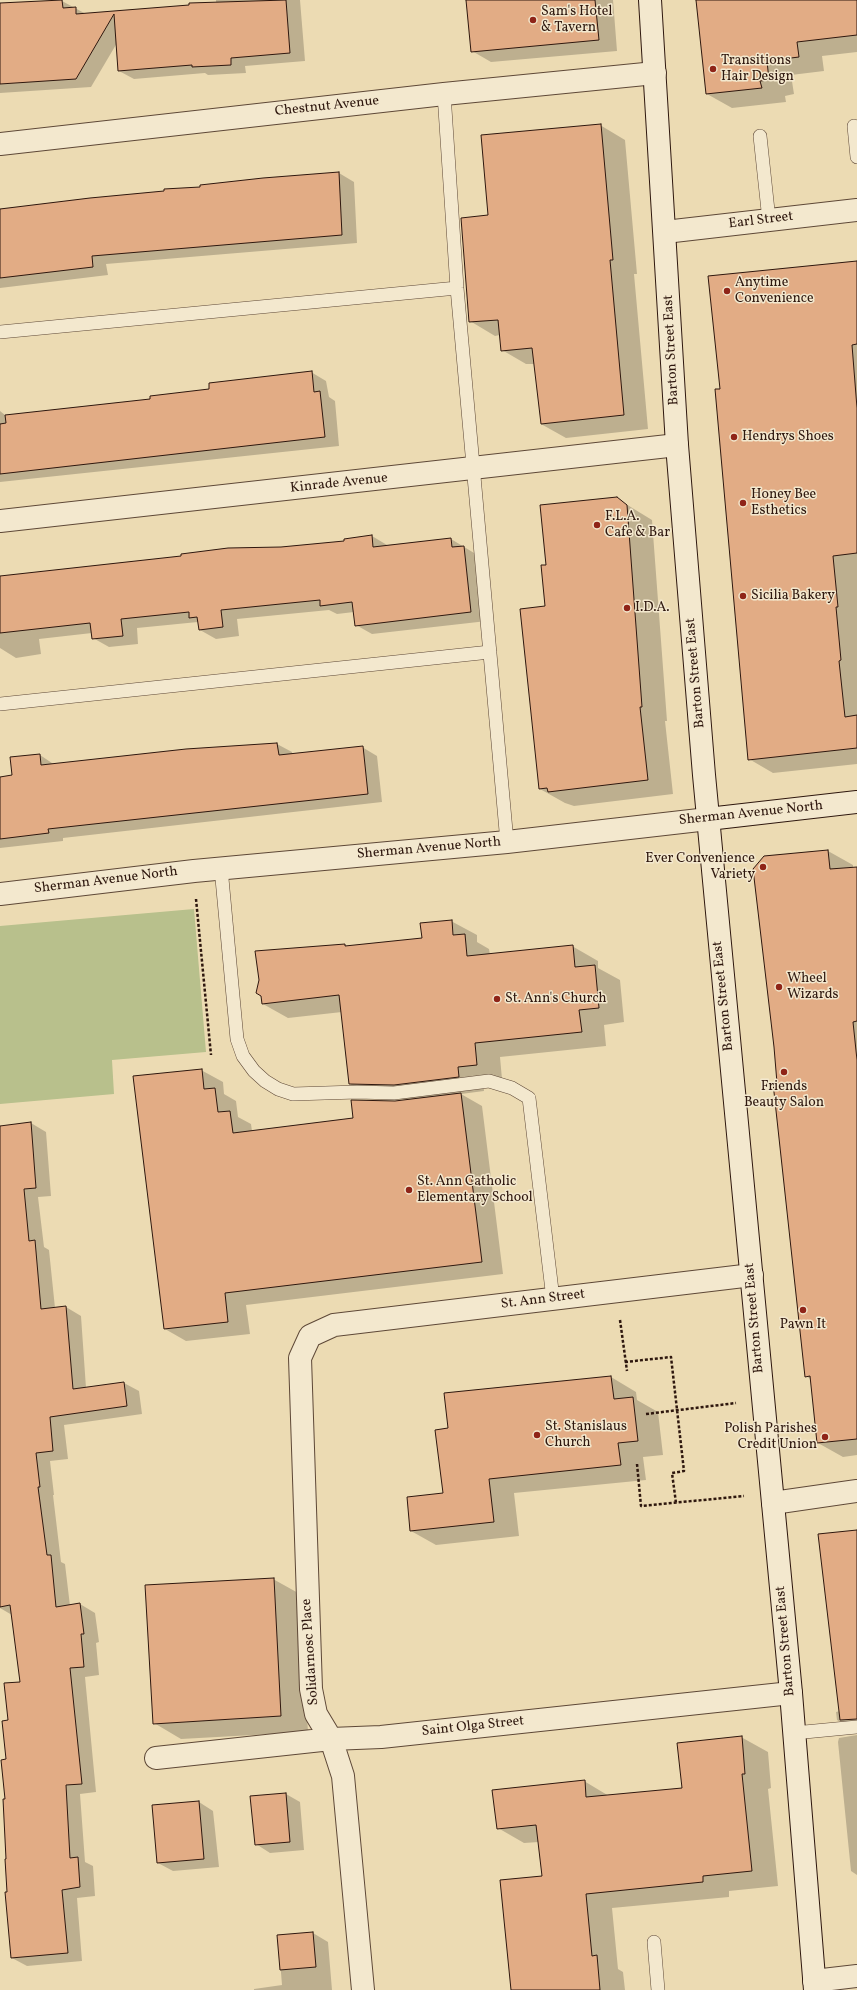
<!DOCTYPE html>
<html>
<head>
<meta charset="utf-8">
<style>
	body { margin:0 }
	canvas { display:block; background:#ecdbb3 }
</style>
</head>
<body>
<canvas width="857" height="1990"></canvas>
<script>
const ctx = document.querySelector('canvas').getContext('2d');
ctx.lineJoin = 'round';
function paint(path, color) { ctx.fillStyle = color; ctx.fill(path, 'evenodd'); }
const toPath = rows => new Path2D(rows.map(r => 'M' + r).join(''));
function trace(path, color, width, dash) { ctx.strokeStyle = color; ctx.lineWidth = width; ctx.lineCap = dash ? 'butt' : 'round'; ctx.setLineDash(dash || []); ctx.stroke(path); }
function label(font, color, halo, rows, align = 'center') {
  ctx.font = font + ' Vollkorn,serif'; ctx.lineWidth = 3; ctx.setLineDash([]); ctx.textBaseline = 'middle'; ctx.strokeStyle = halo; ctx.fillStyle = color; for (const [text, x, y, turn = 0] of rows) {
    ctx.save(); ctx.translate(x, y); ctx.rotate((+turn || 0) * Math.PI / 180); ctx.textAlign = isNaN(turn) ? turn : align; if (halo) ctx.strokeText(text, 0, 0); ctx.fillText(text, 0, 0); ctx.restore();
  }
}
const green = toPath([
	[194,909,206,1052,112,1060,114,1094,0,1104,0,926]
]);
const shadow = toPath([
	[216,0,300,0,305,61,245,66,246,73,208,75,205,73,134,79,119,71,117,43,91,87,0,93,0,26,62,1,86,14,216,3],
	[467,0,613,0,617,51,491,62,472,51],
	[698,0,857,0,857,52,822,56,824,71,791,75,794,94,785,96,786,102,732,108,707,94],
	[600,125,625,140,637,274,634,274,648,429,566,438,541,424,535,364,526,364,502,350,500,335,495,336,470,321,489,216],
	[339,173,354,182,357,243,106,264,108,275,0,288,0,209],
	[857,262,857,764,773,773,749,759,721,390],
	[311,372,326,381,329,397,335,401,339,446,0,482,0,411,5,415,151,400],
	[616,498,652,520,667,721,665,721,673,794,574,806,565,803,540,789,547,566],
	[372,536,387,545,451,539,479,556,487,621,372,634,356,625,354,612,337,614,329,610,237,619,239,636,216,639,200,630,198,622,137,628,138,644,109,647,93,638,92,633,39,639,41,654,16,658,0,648,0,577,345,542],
	[277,744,292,752,292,755,362,747,377,756,382,802,63,838,63,841,0,848,0,778,13,776,40,755,55,765],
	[828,851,853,865,853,868,857,868,857,1455,843,1457,818,1443,812,1380,806,1376,778,1084],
	[451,921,477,935,477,942,489,949,490,955,572,946,598,961,598,968,620,980,624,1022,604,1025,606,1046,500,1057,502,1079,483,1081,484,1091,461,1094,482,1106,503,1274,246,1305,250,1334,186,1341,165,1329,201,1070,223,1082,224,1094,236,1101,238,1117,251,1124,252,1131,354,1119,395,1102,410,1100,375,1098,350,1084,342,1012,288,1018,263,1004,345,945,348,947,423,939],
	[31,1123,46,1132,51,1196,38,1197,44,1247,49,1250,55,1308,66,1307,81,1316,86,1388,124,1383,139,1391,142,1414,64,1425,68,1459,50,1461,54,1495,53,1495,61,1562,65,1564,70,1606,80,1604,95,1613,99,1642,96,1643,99,1675,85,1677,96,1792,80,1794,85,1862,93,1866,95,1896,77,1898,82,1961,27,1966,12,1958,8,1893,6,1800,9,1721,21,1682,12,1615,0,1608,0,1127],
	[611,1377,636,1392,637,1400,658,1412,663,1455,643,1457,646,1480,514,1493,519,1536,436,1545,411,1531,444,1494,449,1429],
	[857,1531,857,1732,837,1720,836,1712,840,1711],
	[273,1579,300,1594,308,1732,181,1739,154,1723],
	[857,1735,857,1875,851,1871,838,1742,839,1738],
	[741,1737,768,1752,771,1788,768,1789,778,1886,729,1891,729,1897,612,1908,618,1969,623,1972,625,1990,512,1990,543,1877,539,1842,524,1843,498,1828,584,1781,609,1796,683,1789],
	[286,1794,300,1802,304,1850,270,1853,256,1844],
	[199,1802,213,1811,219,1867,173,1871,158,1863],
	[313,1933,328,1942,332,1990,254,1990,254,1989,282,1985,278,1936]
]);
const building = toPath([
	[62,0,63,8,76,7,76,14,189,5,189,3,286,0,290,53,231,58,231,65,192,67,192,65,118,71,114,14,76,79,0,84,0,3,62,0],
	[466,0,595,0,599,40,471,52,466,0],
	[696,0,857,0,857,35,797,42,799,57,767,61,769,80,760,81,762,88,706,94,696,0],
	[601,124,613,260,610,260,624,415,541,424,532,348,501,351,498,320,469,322,461,218,488,215,481,135,601,124],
	[339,172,342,235,92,256,93,267,0,278,0,209,90,198,164,191,164,189,200,187,200,185,263,178,339,172],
	[857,261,857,344,852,345,857,408,857,553,833,556,838,607,836,607,841,660,839,661,845,717,857,715,857,748,748,760,715,389,720,389,708,276,857,261],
	[312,371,314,392,320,391,325,437,0,474,0,424,6,423,5,415,150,399,150,396,209,389,209,383,312,371],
	[617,497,627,505,642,707,640,707,648,780,548,792,547,788,539,789,520,609,545,606,541,565,546,565,540,505,617,497],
	[372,535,373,547,451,538,452,547,464,546,471,612,355,626,352,602,320,606,320,600,221,610,223,627,199,630,197,617,189,618,189,612,121,619,123,636,92,639,90,623,0,633,0,576,181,556,181,554,228,548,281,547,344,541,344,539,372,535],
	[277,743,279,755,363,746,368,794,48,829,49,833,0,839,0,777,12,775,10,757,40,754,41,765,186,749,277,743],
	[828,850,830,869,857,867,857,1021,853,1022,857,1060,857,1439,817,1443,810,1376,805,1377,773,1083,777,1083,774,1047,753,869,764,856,828,850],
	[452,920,453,935,465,934,467,956,573,945,575,967,595,965,599,1008,579,1010,582,1032,475,1043,477,1065,458,1067,459,1077,394,1085,349,1084,339,995,262,1004,261,996,256,993,259,980,255,951,345,944,345,946,422,938,420,923,452,920],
	[202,1069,204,1089,215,1088,218,1112,230,1111,233,1133,353,1118,351,1100,395,1101,461,1093,482,1262,225,1293,228,1322,164,1329,133,1076,202,1069],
	[31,1122,36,1188,24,1189,29,1241,35,1240,41,1309,66,1306,73,1389,124,1382,127,1406,50,1417,53,1451,36,1453,40,1487,38,1487,47,1555,51,1555,56,1607,80,1603,84,1634,81,1634,84,1667,70,1668,82,1784,66,1785,70,1858,78,1857,80,1887,62,1890,68,1953,11,1958,5,1892,7,1892,5,1859,6,1859,3,1799,5,1799,1,1760,6,1759,2,1721,8,1720,4,1683,20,1682,10,1605,0,1607,0,1126,31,1122],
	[611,1376,614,1399,633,1397,638,1441,618,1443,621,1465,489,1479,494,1522,410,1531,407,1497,443,1493,435,1430,448,1428,444,1393,611,1376],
	[857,1530,857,1719,840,1720,818,1534,857,1530],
	[274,1578,281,1716,153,1724,145,1585,274,1578],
	[742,1736,745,1774,742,1774,752,1871,703,1876,703,1882,586,1894,592,1956,597,1955,600,1990,511,1990,500,1880,542,1876,536,1825,497,1829,492,1790,585,1780,586,1797,682,1788,677,1743,742,1736],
	[286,1793,290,1842,255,1845,250,1796,286,1793],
	[199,1801,204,1859,157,1863,152,1805,199,1801],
	[313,1932,316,1967,280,1970,277,1935,313,1932]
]);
const path = toPath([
	[196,899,211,1055],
	[620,1320,627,1371],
	[625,1362,671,1357,684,1471,672,1473,676,1503],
	[646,1414,736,1403],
	[637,1464,641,1506,744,1496]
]);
const service = toPath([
	[444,94,457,288,507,842],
	[854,126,857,157],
	[760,136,769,220],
	[0,332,457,288],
	[0,704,490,652],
	[221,868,237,1039,243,1056,254,1071,265,1081,278,1089,293,1094,357,1092,394,1093,489,1081,512,1088,529,1098,553,1299],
	[794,1733,857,1727],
	[654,1942,658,1990]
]);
const minor = toPath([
	[0,144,444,94,655,73],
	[665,232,857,210],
	[0,521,677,445],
	[773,1503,857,1491],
	[156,1758,331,1739,381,1737,791,1693],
	[814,1981,857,1976],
	[363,1990,343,1776,331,1739,316,1714,311,1689,300,1358,310,1336,334,1325,752,1275]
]);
const tertiary = toPath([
	[0,894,194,871,507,842,708,819]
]);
const secondary = toPath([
	[650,0,677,445,704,775,791,1693,815,1990],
	[708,819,857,802]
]);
const markers = [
	[533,20,4,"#8f2418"],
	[713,69,4,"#8f2418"],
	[727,291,4,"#8f2418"],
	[734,437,4,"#8f2418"],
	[743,503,4,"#8f2418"],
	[597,525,4,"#8f2418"],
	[743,596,4,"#8f2418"],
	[627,608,4,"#8f2418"],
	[763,867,4,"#8f2418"],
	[779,987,4,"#8f2418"],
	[497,999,4,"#8f2418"],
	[784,1072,4,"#8f2418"],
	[409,1190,4,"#8f2418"],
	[803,1310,4,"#8f2418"],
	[537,1435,4,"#8f2418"],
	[825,1437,4,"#8f2418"]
];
const poiNames = [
	["Sam's Hotel",541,12],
	["& Tavern",541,28],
	["Transitions",721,61],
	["Hair Design",721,77],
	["Anytime",735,283],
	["Convenience",735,299],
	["Hendrys Shoes",742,437],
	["Honey Bee",751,495],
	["Esthetics",751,511],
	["F.L.A.",605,517],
	["Cafe & Bar",605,533],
	["Sicilia Bakery",751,596],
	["I.D.A.",635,608],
	["Ever Convenience",755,859,"right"],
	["Variety",755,875,"right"],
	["Wheel",787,979],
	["Wizards",787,995],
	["St. Ann's Church",505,999],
	["Friends",784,1087,"center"],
	["Beauty Salon",784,1103,"center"],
	["St. Ann Catholic",417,1182],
	["Elementary School",417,1198],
	["Pawn It",803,1325,"center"],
	["St. Stanislaus",545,1427],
	["Church",545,1443],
	["Polish Parishes",817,1429,"right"],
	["Credit Union",817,1445,"right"]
];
const streetNames = [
	["Chestnut Avenue",327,107,-6],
	["Earl Street",761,221,-7],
	["Barton Street East",672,350,-93],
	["Kinrade Avenue",339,484,-6],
	["Barton Street East",696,673,-95],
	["Sherman Avenue North",751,814,-6],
	["Sherman Avenue North",429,849,-5],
	["Sherman Avenue North",106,881,-7],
	["Barton Street East",724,996,-96],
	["St. Ann Street",543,1300,-7],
	["Barton Street East",755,1318,-95],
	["Barton Street East",786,1641,-95],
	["Solidarnosc Place",311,1652,-94],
	["Saint Olga Street",473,1727,-6]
];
paint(green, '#b8c08c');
paint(shadow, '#0003');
paint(building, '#e2ac85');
trace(building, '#2e170e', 1);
trace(service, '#5e4837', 14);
trace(minor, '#5e4837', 24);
trace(tertiary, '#5e4837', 24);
trace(secondary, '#2e170e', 24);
trace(path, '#2e170e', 2.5, [3, 2]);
trace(service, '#f3e8ce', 13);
trace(minor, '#f3e8ce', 22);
trace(tertiary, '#f3e8ce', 22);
trace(secondary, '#f3e8ce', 22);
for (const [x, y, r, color] of markers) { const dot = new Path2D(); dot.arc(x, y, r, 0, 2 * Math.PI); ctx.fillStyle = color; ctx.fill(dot); trace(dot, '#f3e8ce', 1.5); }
label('14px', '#2e170e', '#f3e8ce', poiNames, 'left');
label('14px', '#2e170e', '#f3e8ce', streetNames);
</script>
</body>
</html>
